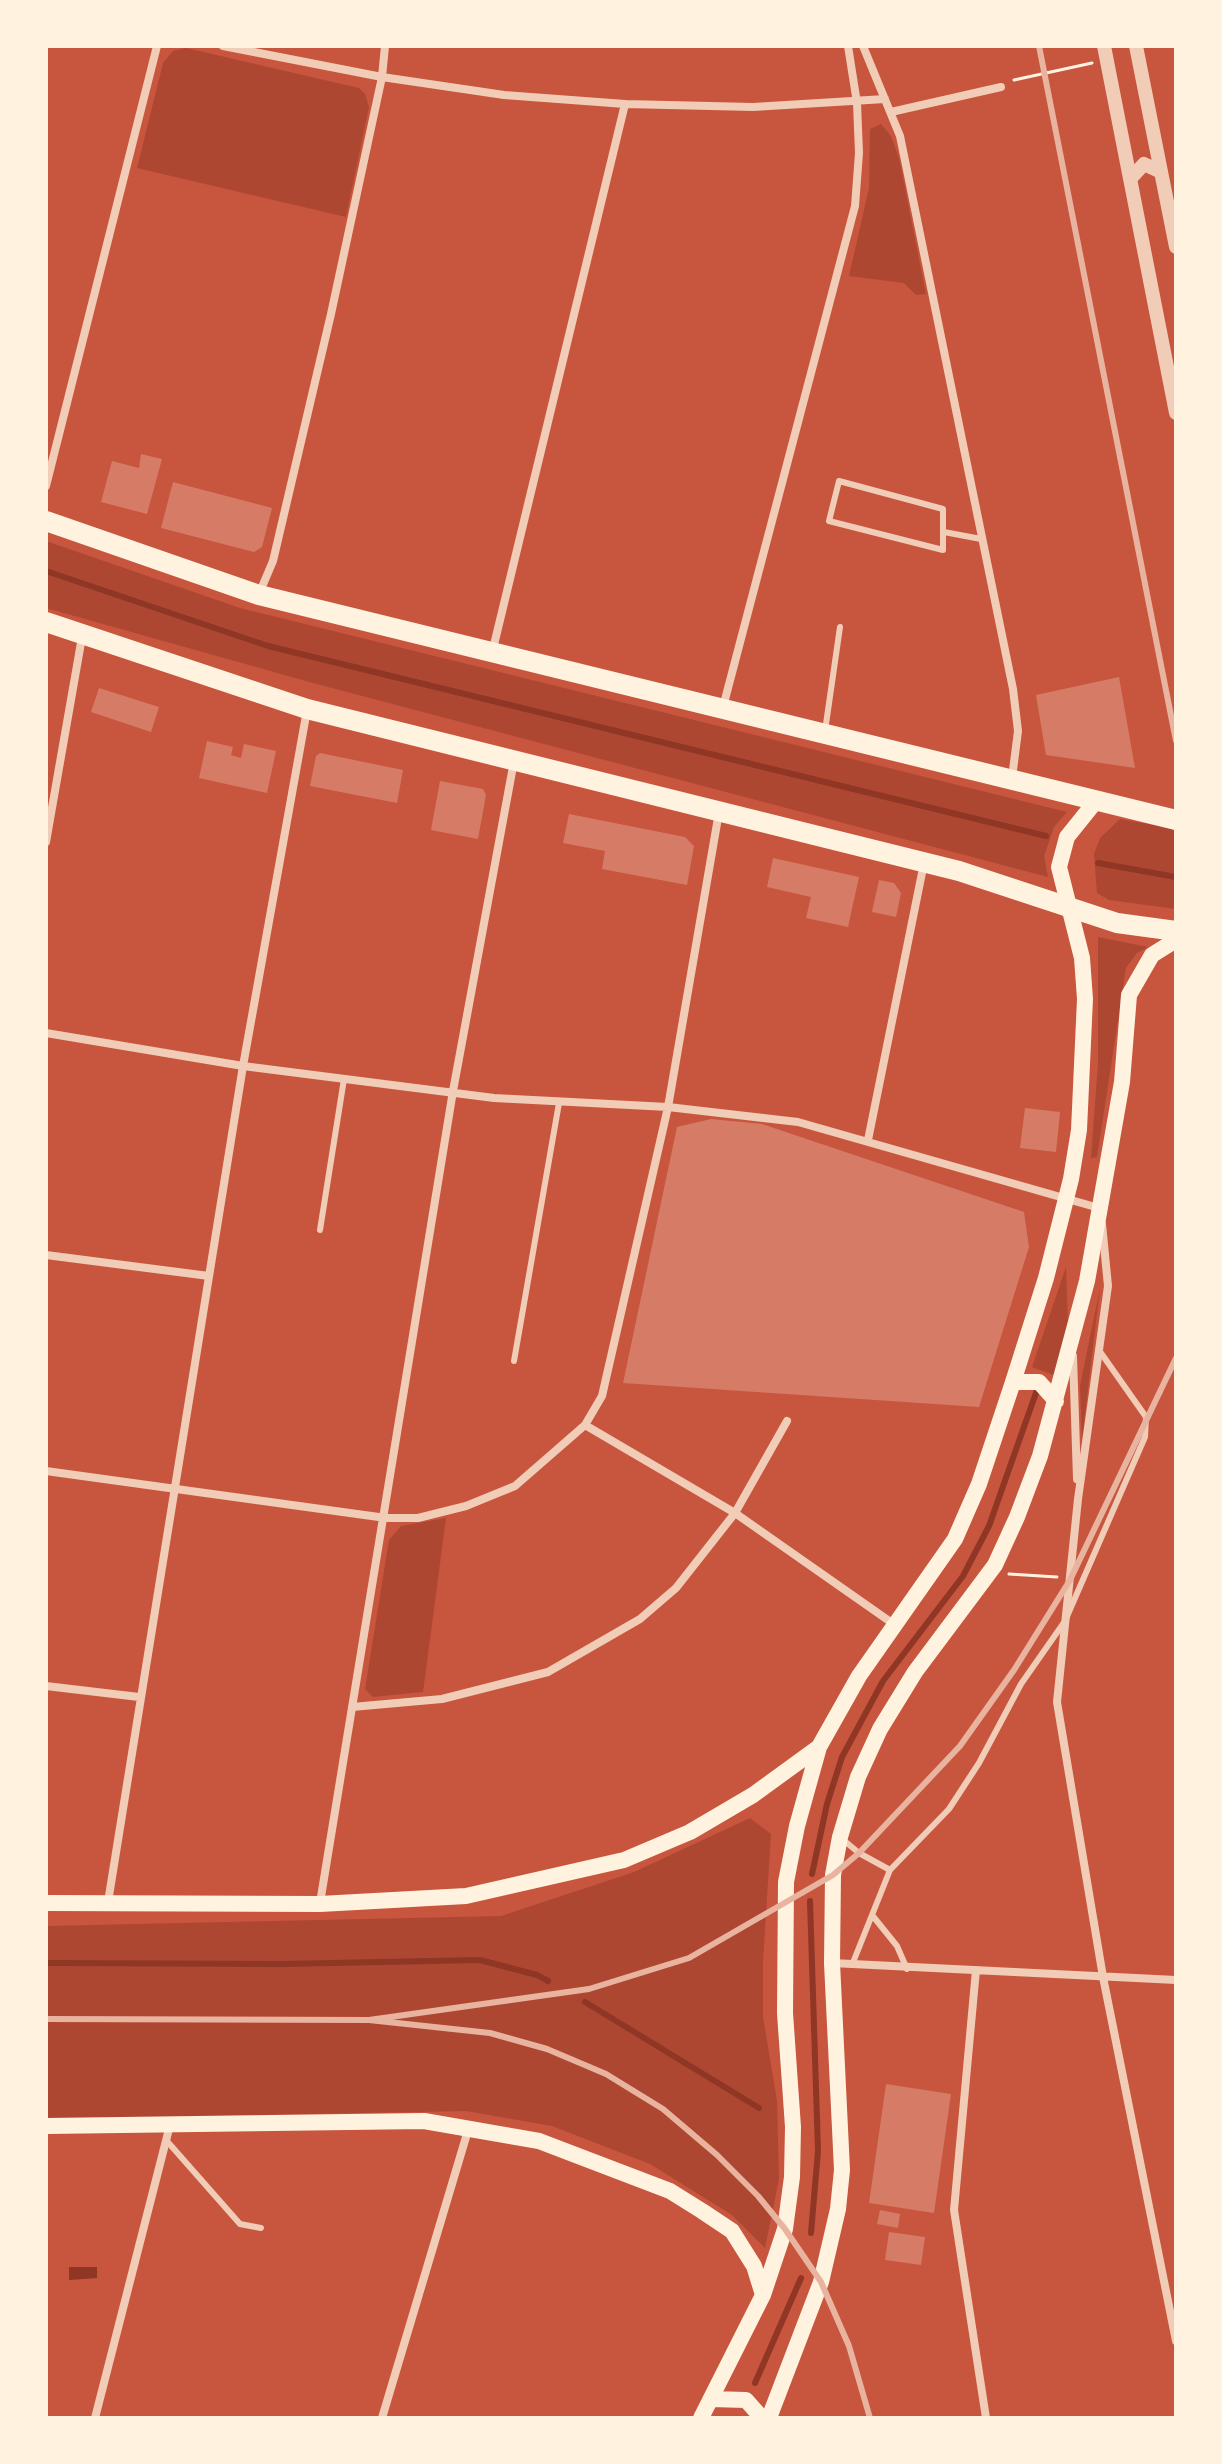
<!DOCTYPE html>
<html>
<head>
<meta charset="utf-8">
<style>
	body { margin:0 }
	#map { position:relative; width:1222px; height:2464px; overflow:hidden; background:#c8553d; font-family:"Public Sans",sans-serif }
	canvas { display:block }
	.frame { position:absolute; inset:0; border:48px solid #fff3e0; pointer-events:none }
</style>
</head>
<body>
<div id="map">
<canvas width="1222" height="2464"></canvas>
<div class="frame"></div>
</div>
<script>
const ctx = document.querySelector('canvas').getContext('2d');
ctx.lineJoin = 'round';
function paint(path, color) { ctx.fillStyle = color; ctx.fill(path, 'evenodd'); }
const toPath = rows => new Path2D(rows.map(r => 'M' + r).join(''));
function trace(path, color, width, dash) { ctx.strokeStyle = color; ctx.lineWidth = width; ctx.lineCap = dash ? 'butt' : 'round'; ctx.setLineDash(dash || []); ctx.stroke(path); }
const green = toPath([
	[186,48,359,88,365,94,369,107,346,217,137,168,163,63,173,51],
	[881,124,891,136,899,158,926,294,916,295,904,283,849,276,869,188,870,129],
	[46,541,240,608,1067,812,1054,827,1044,856,1048,877,313,683,46,608],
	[1120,819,1176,829,1176,909,1109,900,1097,893,1094,854,1100,838],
	[1098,937,1148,947,1137,953,1126,968,1097,1157,1091,1158,1098,1063],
	[1066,1267,1068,1327,1056,1376,1032,1367],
	[1100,1288,1082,1439,1080,1386],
	[446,1518,423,1692,373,1697,365,1689,389,1540,401,1526],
	[750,1818,771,1834,763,1960,763,2017,777,2101,779,2179,765,2248,732,2215,650,2164,552,2126,466,2111,46,2119,46,1926,501,1916,634,1872]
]);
const water = toPath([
	[69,2267,97,2267,97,2278,69,2280]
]);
const stream = toPath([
	[46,571,268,646,1046,836],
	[1098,863,1176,877],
	[812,1874,827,1804,842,1757,883,1681,963,1576,989,1526,1037,1390],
	[810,1901,818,2151,811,2233],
	[46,1963,282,1964,480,1960,537,1975,548,1981],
	[585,2002,759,2108],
	[755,2383,801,2278]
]);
const building = toPath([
	[141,454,162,459,147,514,101,502,112,461,139,468],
	[173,482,272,508,262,547,254,552,161,528],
	[1119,677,1135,768,1046,755,1036,695],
	[99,688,159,707,151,732,91,712],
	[207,741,233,747,231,755,241,758,244,744,276,751,267,793,199,778],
	[320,753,403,770,397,803,310,786,316,756],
	[440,781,483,789,486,795,478,839,431,830],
	[569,814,685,837,694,846,687,885,602,869,605,851,563,843],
	[773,858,859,877,848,927,806,918,811,897,767,887],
	[879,880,894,883,901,893,896,917,872,912],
	[1025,1108,1060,1112,1056,1152,1020,1148],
	[711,1119,762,1124,1024,1212,1029,1247,979,1407,623,1383,677,1127],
	[886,2084,951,2094,934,2213,869,2203],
	[880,2210,900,2214,898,2228,877,2224],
	[889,2232,925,2237,921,2265,885,2260]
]);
const path = toPath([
	[1014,80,1092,63],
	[1009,1574,1057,1577]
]);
const service = toPath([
	[839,481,943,509,943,550,829,521,839,481],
	[944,532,981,539],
	[825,731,840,627],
	[320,1230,344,1079],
	[514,1361,559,1103],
	[841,1838,859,1853,890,1870,872,1915,897,1946,907,1969],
	[890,1870,949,1809,979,1763,1021,1684,1065,1621,1145,1437,1146,1417,1101,1353],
	[852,1965,872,1915],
	[166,2140,240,2224,261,2228]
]);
const minor = toPath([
	[223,46,382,77,504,95,625,104,753,107,885,99],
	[863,46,900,136,1013,689,1018,731,1012,778],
	[891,112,1001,87],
	[46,486,157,46],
	[259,594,273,561,331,314,382,77,385,46],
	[492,653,625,104],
	[723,707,855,206,859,153,857,103,848,46],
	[46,842,82,637],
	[46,1033,243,1066,494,1098,668,1107,798,1122,1099,1208],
	[868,1140,924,863],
	[1102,1224,1108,1286,1078,1499,1057,1702,1103,1977,1176,2341],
	[46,1255,209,1276],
	[1073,1356,1077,1479],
	[585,1425,735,1513,895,1625],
	[46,1471,386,1518,418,1518,466,1506,515,1486,585,1425,602,1396,668,1107,719,812],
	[46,1686,139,1697],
	[352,1707,442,1699,548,1672,640,1619,676,1588,735,1513,787,1421],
	[108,1902,243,1066,307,710],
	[320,1903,453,1091,514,761],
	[832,1963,1176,1980],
	[976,1970,954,2210,986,2418],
	[95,2418,170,2125],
	[382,2418,469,2127]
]);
const tertiary = toPath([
	[1104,46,1176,413],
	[1136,46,1176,247],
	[1131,178,1144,164,1161,172]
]);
const secondary = toPath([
	[1013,1382,1039,1382,1056,1401],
	[46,1903,320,1904,466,1896,624,1860,690,1832,753,1795,819,1747],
	[46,2126,424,2121,539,2141,670,2191,702,2211,732,2231,754,2266,763,2295],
	[711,2399,746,2400,762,2418],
	[701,2418,763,2295,785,2229,792,2177,793,2127,785,2013,786,1882,797,1826,819,1747,859,1676,955,1539,979,1484,1013,1382,1046,1278,1071,1179,1079,1130,1085,999,1082,958,1059,867,1067,837,1096,801],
	[769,2418,821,2282,838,2209,842,2170,832,1963,833,1875,840,1837,858,1777,880,1729,915,1672,995,1565,1017,1517,1040,1456,1087,1281,1122,1082,1129,995,1152,955,1176,940]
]);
const trunk = toPath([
	[46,521,259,595,1176,820],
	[46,622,307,709,959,871,1117,923,1176,931]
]);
const rail = toPath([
	[1039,46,1176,741],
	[46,2019,369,2020,490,2033,547,2049,606,2074,663,2109,717,2155,758,2196,785,2229,821,2282,849,2346,870,2418],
	[369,2020,589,1989,689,1958,833,1875,859,1853,960,1746,1014,1670,1070,1580,1176,1358]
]);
paint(green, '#ae4732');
paint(water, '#8f3625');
trace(stream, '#8f3625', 6);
paint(building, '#d67c66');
trace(path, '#fff3e0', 3);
trace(service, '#f1ccb7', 6);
trace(minor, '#f1ccb7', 8);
trace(tertiary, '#f1ccb7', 14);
trace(secondary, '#fff3e0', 16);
trace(trunk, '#fff3e0', 20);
trace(rail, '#e9b49f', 6);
</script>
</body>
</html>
